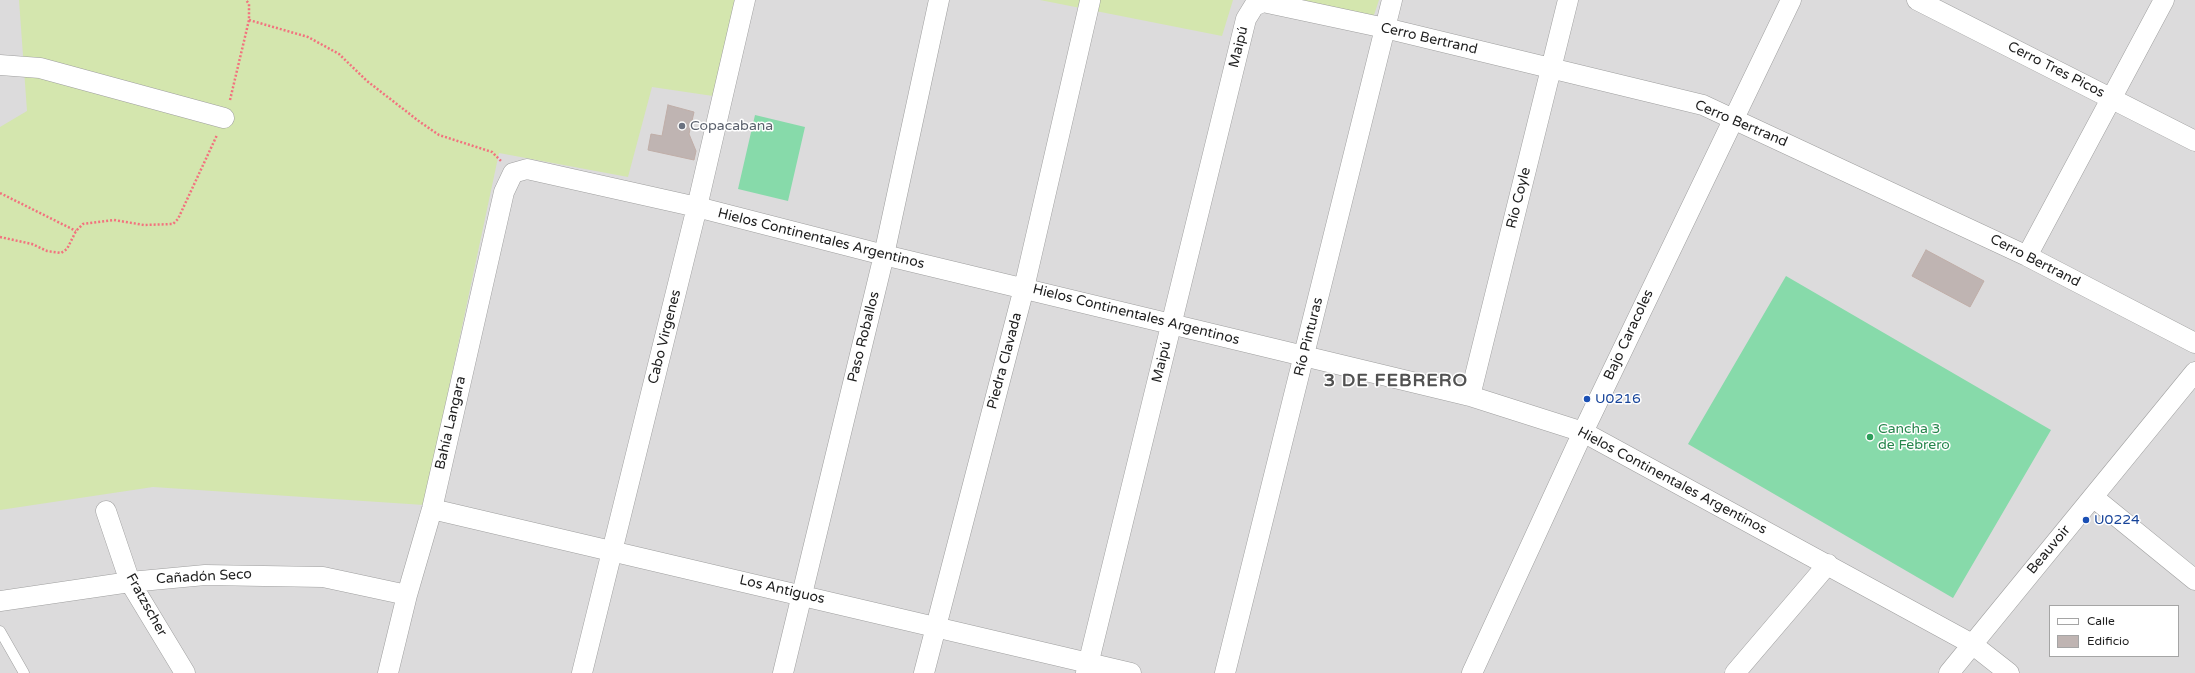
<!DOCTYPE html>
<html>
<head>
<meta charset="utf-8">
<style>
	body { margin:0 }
	#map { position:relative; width:2195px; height:673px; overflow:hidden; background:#efeae5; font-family:"Varela Round",sans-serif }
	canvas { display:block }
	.legend { position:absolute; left:2049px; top:605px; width:130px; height:52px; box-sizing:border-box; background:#fff; border:1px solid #a5a5a5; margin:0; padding:5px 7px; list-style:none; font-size:12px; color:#1e1e1e }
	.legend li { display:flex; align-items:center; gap:8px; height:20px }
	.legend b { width:20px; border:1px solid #a5a5a5 }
</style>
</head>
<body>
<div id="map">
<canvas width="2195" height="673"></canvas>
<ul class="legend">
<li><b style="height:5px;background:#fff"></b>Calle</li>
<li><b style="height:11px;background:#bfb4b2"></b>Edificio</li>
</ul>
</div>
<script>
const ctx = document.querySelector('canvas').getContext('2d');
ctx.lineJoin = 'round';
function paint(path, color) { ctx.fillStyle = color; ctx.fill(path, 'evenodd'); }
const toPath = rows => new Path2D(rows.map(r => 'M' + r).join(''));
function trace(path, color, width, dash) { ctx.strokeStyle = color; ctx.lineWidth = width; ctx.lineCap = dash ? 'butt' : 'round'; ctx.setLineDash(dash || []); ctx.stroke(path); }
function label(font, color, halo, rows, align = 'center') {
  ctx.font = font + ' "Varela Round",sans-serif'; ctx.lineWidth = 3; ctx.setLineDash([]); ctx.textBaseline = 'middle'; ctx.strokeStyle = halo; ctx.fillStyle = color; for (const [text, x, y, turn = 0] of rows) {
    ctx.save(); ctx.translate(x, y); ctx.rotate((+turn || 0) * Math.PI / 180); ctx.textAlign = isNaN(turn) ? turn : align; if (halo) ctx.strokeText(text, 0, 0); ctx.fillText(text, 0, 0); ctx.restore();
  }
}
const residential = toPath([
	[0,0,2195,0,2195,673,0,673],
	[2050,606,2178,606,2178,656,2050,656]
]);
const grass = toPath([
	[19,0,739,0,713,96,652,87,628,177,499,153,424,505,153,487,0,510,0,127,27,111],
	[1040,0,1233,0,1222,36],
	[1298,0,1379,0,1373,18]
]);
const pitch = toPath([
	[755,115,805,127,788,201,738,189],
	[1786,276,2051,430,1953,598,1688,444]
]);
const building = toPath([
	[668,105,694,112,689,134,696,151,694,160,648,150,651,134,662,136,668,105],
	[1926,250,1984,281,1970,307,1912,276,1926,250]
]);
const path = toPath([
	[249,20,308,37,339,54,367,81,420,122,439,135,492,152,501,161],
	[230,100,249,20,249,4,246,0],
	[0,193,76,231],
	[0,237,32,244,47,251,61,253,67,249,76,231,83,224,114,220,144,225,173,224,178,219,217,135]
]);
const service = toPath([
	[0,631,24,673]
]);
const minor = toPath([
	[1917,0,2195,141],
	[0,65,40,68,224,118],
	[2027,256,2164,0],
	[1470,396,1568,0],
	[2093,497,2195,580],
	[432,509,1131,673],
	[106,511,130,582,185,673],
	[0,601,130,582,205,575,323,577,407,595],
	[388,673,407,595,432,509,504,192,513,173,527,169,697,207,884,255,1470,396,1583,432,1972,644,2009,673],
	[582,673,697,207,745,0],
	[783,673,884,255,939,0],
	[924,673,1024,288,1090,1],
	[1086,673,1246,19,1254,6,1263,2,1385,28,1703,105,2027,256,2195,343],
	[1225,673,1392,0],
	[1472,673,1583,432,1791,0],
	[1735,673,1828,564],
	[1949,673,2195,372]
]);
const markers = [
	[682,126,4,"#6b7280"],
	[1587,399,4,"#1a4fb4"],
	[1870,437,4,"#2e9e5b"],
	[2086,520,4,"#1a4fb4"]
];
const streetNames = [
	["Cerro Bertrand",1429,39,13],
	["Maipú",1239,47,-76],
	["Cerro Tres Picos",2056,70,27],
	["Cerro Bertrand",1741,124,23],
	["Río Coyle",1519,198,-76],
	["Hielos Continentales Argentinos",821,239,14],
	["Cerro Bertrand",2035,261,27],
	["Hielos Continentales Argentinos",1136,315,14],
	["Bajo Caracoles",1629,335,-65],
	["Cabo Virgenes",665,337,-76],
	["Paso Roballos",864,337,-76],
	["Río Pinturas",1309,337,-76],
	["Piedra Clavada",1005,361,-75],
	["Maipú",1162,362,-76],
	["Bahía Langara",451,423,-77],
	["Hielos Continentales Argentinos",1672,481,28],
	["Beauvoir",2049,550,-50],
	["Cañadón Seco",204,577,-3],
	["Los Antiguos",782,590,13],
	["Fratzscher",146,605,61]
];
const worshipNames = [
	["Copacabana",690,126]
];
const transitNames = [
	["U0216",1595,399],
	["U0224",2094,520]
];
const leisureNames = [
	["Cancha 3",1878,429],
	["de Febrero",1878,445]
];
const districtNames = [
	["3 DE FEBRERO",1396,381]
];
paint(residential, '#dcdbdc');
paint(grass, '#d4e6ae');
paint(pitch, '#87daaa');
paint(building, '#bfb4b2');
trace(building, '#c0aea8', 1);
trace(service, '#9f9f9f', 11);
trace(minor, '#9f9f9f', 21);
trace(path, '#f2727e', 2.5, [2, 2]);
trace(service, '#fff', 10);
trace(minor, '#fff', 20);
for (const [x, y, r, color] of markers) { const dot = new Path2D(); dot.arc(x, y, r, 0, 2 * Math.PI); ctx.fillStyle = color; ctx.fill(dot); trace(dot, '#fff', 1.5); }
label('14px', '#1e1e1e', '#fff', streetNames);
label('14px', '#5b616d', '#fff', worshipNames, 'left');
label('14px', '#164399', '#fff', transitNames, 'left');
label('14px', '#27864d', '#fff', leisureNames, 'left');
ctx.letterSpacing = '1px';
label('bold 18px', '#515151', '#fff', districtNames);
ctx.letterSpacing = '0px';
</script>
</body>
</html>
